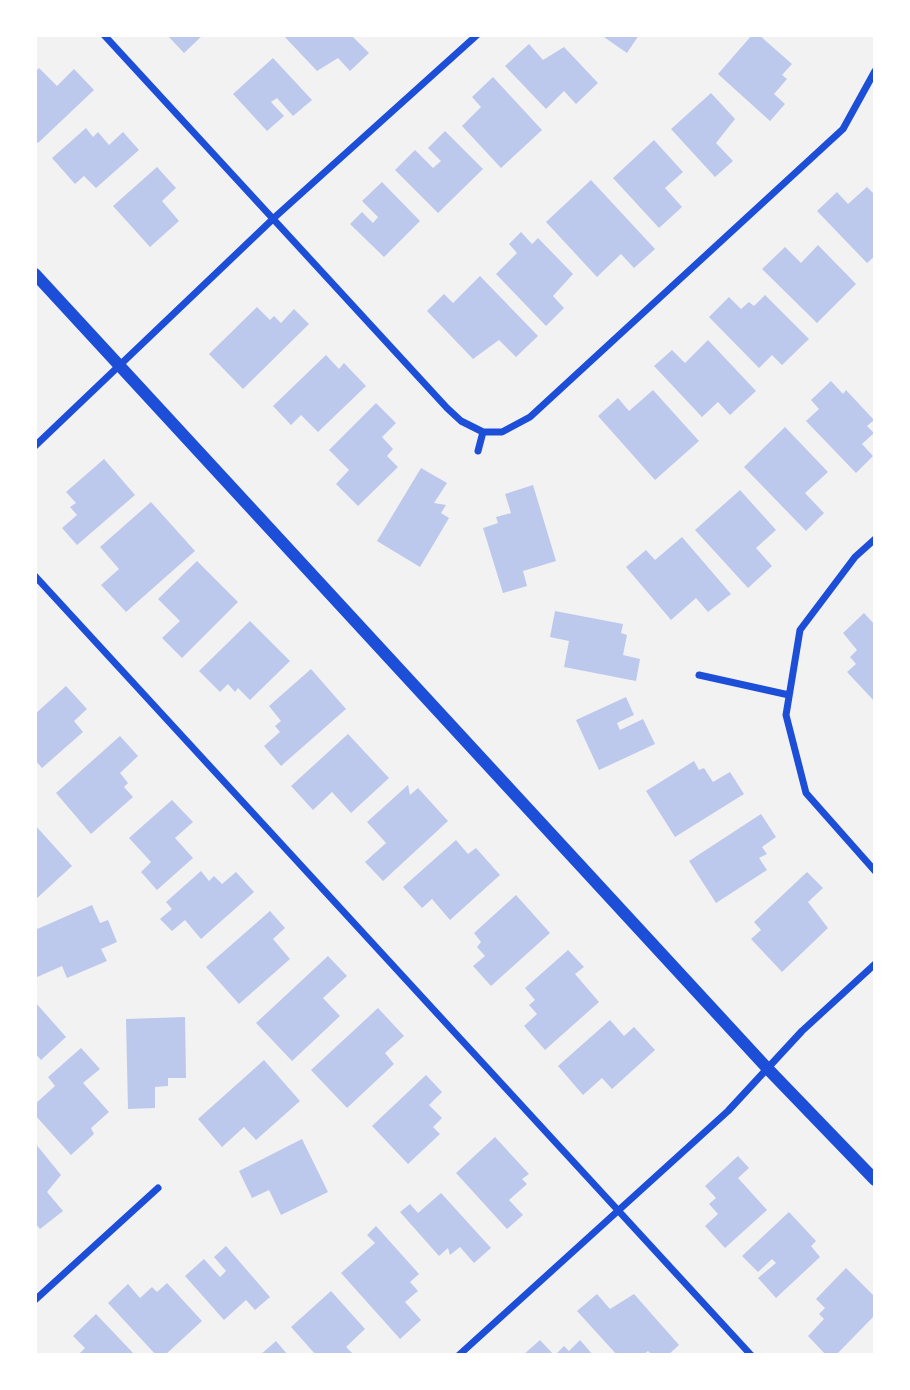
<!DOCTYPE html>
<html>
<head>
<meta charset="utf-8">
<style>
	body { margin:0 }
	#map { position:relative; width:910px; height:1390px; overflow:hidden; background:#f2f2f2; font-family:"Open Sans",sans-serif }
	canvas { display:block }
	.frame { position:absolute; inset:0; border:37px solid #fff; pointer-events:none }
</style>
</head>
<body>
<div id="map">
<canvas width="910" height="1390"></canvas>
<div class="frame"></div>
</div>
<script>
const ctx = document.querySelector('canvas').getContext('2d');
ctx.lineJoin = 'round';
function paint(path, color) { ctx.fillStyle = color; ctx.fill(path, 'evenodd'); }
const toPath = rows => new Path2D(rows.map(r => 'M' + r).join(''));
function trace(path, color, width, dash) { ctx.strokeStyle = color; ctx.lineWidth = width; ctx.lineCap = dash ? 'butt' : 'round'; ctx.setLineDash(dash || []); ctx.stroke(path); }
const building = toPath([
	[167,35,203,35,184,53],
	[283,35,351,35,369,53,350,71,338,58,317,71],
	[601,35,639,35,627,53],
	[752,35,759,35,792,64,782,75,787,79,774,94,785,104,770,121,718,74],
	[529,44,543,60,564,47,598,83,576,104,564,91,546,109,505,66],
	[273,58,312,100,293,116,277,98,271,102,284,116,267,131,233,94],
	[39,68,57,86,74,69,94,90,38,143,35,140,35,72],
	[493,77,542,130,501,168,462,126,481,107,472,97],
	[711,93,735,119,716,143,733,161,715,177,671,129],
	[86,128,93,137,98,132,109,145,123,132,139,150,96,188,84,176,75,184,52,158],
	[445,131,483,169,438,213,395,170,415,150,433,168,441,161,428,148],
	[654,140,683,172,665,188,682,207,659,228,613,178],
	[157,167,176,188,162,201,179,221,150,247,113,206],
	[591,180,655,249,634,268,621,254,597,277,546,222],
	[382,182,420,221,384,257,350,224,362,212,373,223,378,217,362,201],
	[867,187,875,195,875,256,867,263,817,211,837,192,848,204],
	[521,232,532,244,538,238,573,274,553,296,564,308,546,326,496,274,517,253,509,244],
	[818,245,856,284,817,323,762,269,785,247,801,263],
	[480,276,538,336,516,357,499,340,473,359,427,311,444,294,453,303],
	[765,295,809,339,782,365,772,355,759,368,709,317,729,297,741,309,749,302,754,306],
	[257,307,270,320,274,316,281,323,294,309,309,324,243,389,209,354],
	[708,340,756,391,730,415,718,402,702,417,654,366,672,350,685,363],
	[326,355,339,369,344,363,366,386,318,432,301,415,291,425,273,406],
	[831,381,843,394,846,390,874,420,867,426,874,433,862,444,873,456,856,473,806,421,819,409,811,400],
	[653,390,699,441,655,480,598,416,618,398,629,411],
	[376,403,396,423,382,437,393,449,387,456,398,467,358,506,336,484,349,470,329,450],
	[785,427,828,472,805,493,824,513,806,531,744,467],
	[104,459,135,495,77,545,62,528,77,515,70,507,76,503,66,492],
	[421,468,447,483,434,503,446,505,441,513,449,518,420,567,377,541],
	[533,485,556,561,523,571,527,586,503,593,483,528,498,523,496,517,511,513,505,494],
	[740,490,776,530,756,548,772,566,748,588,695,530],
	[151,502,195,551,126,612,101,585,119,569,100,547],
	[682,537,731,594,708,612,696,598,671,620,626,567,646,550,655,560],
	[197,561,238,602,182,658,162,638,180,621,158,599],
	[555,611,623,624,621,633,627,635,623,655,640,659,636,681,564,667,569,641,550,637],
	[864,613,875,625,875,702,847,672,856,664,850,657,857,650,843,633],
	[250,621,290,661,250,700,238,688,235,692,228,684,220,692,199,671],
	[311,669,346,709,281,766,264,746,280,732,275,726,281,721,269,706],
	[66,686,87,709,74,721,83,732,42,768,35,760,35,714],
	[626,697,634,715,617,723,620,730,643,719,655,744,599,770,576,720],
	[348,734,389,778,351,813,332,792,313,810,291,786],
	[120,736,138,756,120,773,128,783,124,787,133,797,91,834,56,793],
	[694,761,699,770,704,768,713,782,730,772,744,794,675,837,646,791],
	[408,785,410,795,418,788,448,821,383,881,365,862,386,843,367,822],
	[172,800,193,822,175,838,193,858,157,890,141,872,151,862,129,838],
	[761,814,776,837,762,847,767,854,759,858,767,870,716,903,689,861],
	[35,825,72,866,35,900],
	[456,840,468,854,476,848,500,875,450,920,432,899,422,908,403,887],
	[201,871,209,881,214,876,222,884,236,872,254,892,201,939,185,920,172,931,160,919,172,909,166,902],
	[807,872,823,888,808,902,828,928,782,972,751,939,761,930,754,922],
	[516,895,550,933,491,986,473,966,485,956,477,947,481,942,474,933],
	[92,905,100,923,108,920,117,942,101,949,107,961,67,978,62,966,35,978,35,930],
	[270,911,285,928,273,939,290,959,239,1004,206,967],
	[568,950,584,967,575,974,599,1002,545,1050,524,1026,537,1014,529,1005,535,1000,525,988],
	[328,956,347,976,323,998,340,1016,292,1061,256,1023],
	[35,1002,66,1037,41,1060,35,1053],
	[378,1008,404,1036,385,1053,394,1064,347,1108,311,1070],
	[185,1017,186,1078,168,1078,168,1086,155,1087,155,1108,128,1109,126,1019],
	[610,1020,624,1036,634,1027,655,1050,612,1089,602,1078,583,1095,558,1066],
	[81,1048,100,1069,83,1083,109,1112,91,1128,94,1134,71,1155,35,1115,35,1104,55,1086,48,1077],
	[264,1060,300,1101,256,1140,244,1127,222,1147,198,1119],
	[426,1075,442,1092,429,1105,442,1118,433,1127,440,1134,408,1164,372,1126],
	[495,1137,529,1174,522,1179,527,1184,509,1200,523,1215,507,1229,456,1173],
	[302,1139,328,1192,281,1215,269,1190,252,1198,239,1171],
	[35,1143,61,1175,47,1192,63,1211,40,1229,35,1223],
	[738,1156,749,1168,738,1178,767,1210,725,1248,705,1226,718,1214,709,1204,716,1198,705,1186],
	[441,1193,491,1248,474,1263,460,1247,450,1255,448,1248,439,1256,400,1212,410,1204,418,1213],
	[789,1212,816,1241,811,1246,820,1257,776,1298,758,1278,776,1263,772,1259,758,1272,742,1256],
	[376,1226,419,1274,410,1282,418,1291,405,1302,421,1320,400,1339,341,1273,375,1243,367,1235],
	[226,1246,270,1297,255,1310,246,1300,224,1320,185,1276,204,1259,220,1277,226,1271,214,1257],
	[846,1268,875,1297,875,1315,836,1355,826,1355,808,1336,824,1319,819,1314,825,1308,816,1299],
	[167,1283,202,1321,165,1355,156,1355,108,1303,128,1284,140,1298,152,1287,157,1292],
	[331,1291,365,1329,346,1347,354,1355,316,1355,291,1327],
	[597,1294,610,1309,634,1294,679,1345,668,1355,652,1355,648,1351,643,1355,617,1355,577,1311],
	[96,1314,135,1355,78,1355,85,1348,73,1336],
	[540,1340,554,1355,523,1355],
	[580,1340,593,1355,555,1355,564,1346,569,1351],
	[276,1341,288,1355,260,1355]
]);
const minor = toPath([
	[104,35,447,408,461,421,483,432,502,432,530,417,843,129,875,71],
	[35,446,275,217,477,35],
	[478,451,483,432],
	[875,539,855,557,800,630,786,715,806,793,875,871],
	[35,576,751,1355],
	[699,675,789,695],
	[35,1300,158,1188],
	[459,1355,728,1111,802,1031,875,964]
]);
const tertiary = toPath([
	[35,274,767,1068,875,1180]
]);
paint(building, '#bdc9ec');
trace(minor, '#1d4ed8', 7);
trace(tertiary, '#1d4ed8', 12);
</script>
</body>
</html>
